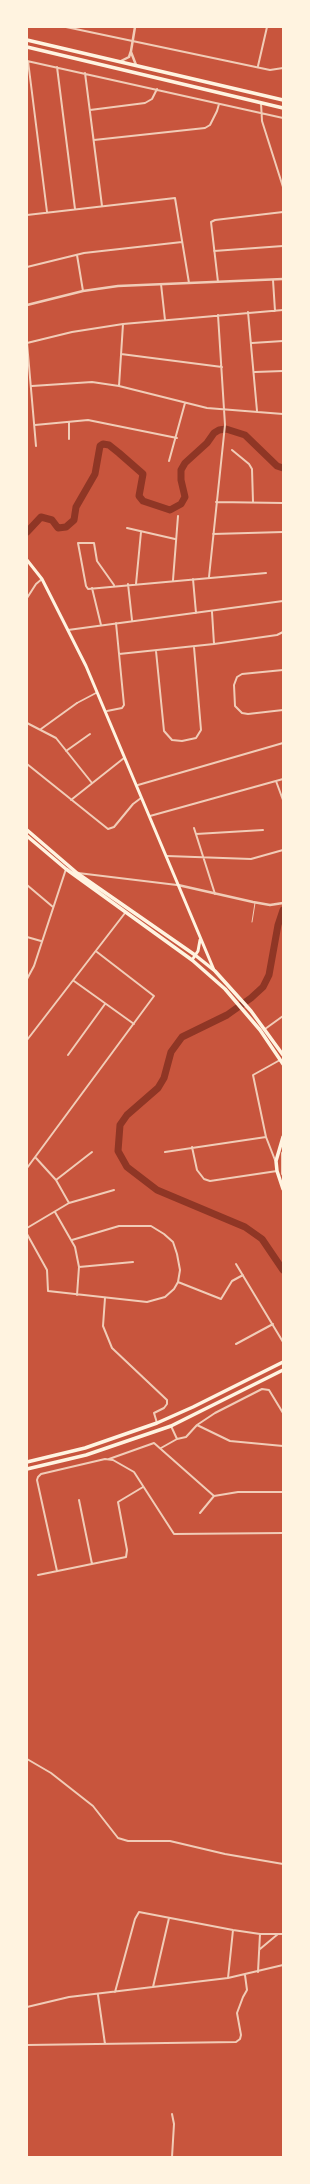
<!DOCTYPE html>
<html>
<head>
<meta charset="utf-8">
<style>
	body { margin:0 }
	#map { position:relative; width:310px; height:2184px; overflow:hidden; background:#c8553d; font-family:"Nunito Sans",sans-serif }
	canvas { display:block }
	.frame { position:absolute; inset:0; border:28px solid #fff3e0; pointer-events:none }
</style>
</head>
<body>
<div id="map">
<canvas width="310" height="2184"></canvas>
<div class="frame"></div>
</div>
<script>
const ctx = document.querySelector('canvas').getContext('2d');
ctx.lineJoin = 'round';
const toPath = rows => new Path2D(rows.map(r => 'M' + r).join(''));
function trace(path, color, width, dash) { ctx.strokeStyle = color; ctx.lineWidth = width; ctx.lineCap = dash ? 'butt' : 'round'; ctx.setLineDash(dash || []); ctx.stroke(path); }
const river = toPath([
	[27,532,41,517,52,520,58,528,66,527,74,520,76,507,95,474,100,446,103,444,109,445,119,453,143,474,139,496,143,501,170,510,181,504,185,497,181,480,181,470,185,463,207,443,214,433,219,430,226,429,245,435,277,466,283,468],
	[283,910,278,925,269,975,263,987,251,998,227,1015,182,1037,171,1052,164,1078,158,1088,127,1115,120,1125,118,1151,127,1167,157,1190,245,1227,262,1239,283,1270]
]);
const service = toPath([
	[252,922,255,903]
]);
const pedestrian = toPath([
	[77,703,96,693]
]);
const minor = toPath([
	[66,27,270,70,283,68],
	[27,61,283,118],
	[28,61,47,212],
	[258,66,267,27],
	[57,67,75,209],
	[85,73,102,206],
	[261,103,262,121,283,187],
	[90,110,145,103,152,99,157,89],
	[94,140,205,128,210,125,217,111,219,104],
	[27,215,175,198,189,283],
	[214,251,283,246],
	[77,255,83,291],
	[27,267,84,253,182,242],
	[273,280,275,311],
	[218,282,211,222,215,220,283,212],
	[161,284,165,320],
	[248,312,257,411],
	[27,343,72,332,123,324,283,310],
	[27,343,36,446],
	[252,343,283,341],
	[121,354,222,367],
	[255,372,283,371],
	[32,386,92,382,119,386,207,408,283,414],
	[119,386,123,324],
	[69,422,69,439],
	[35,425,88,420,177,438],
	[232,450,249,464,252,469,253,502],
	[169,461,185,403],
	[216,502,283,503],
	[127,528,175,539],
	[213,534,283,532],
	[209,577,225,425,218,315],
	[193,579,196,613],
	[173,580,178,516],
	[128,584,132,620],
	[136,584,141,532],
	[114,585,97,561,94,543,78,543,86,586,88,589,266,573],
	[92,588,101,625],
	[27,598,36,584,42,579],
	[212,612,214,644],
	[68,630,283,601],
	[156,651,164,731,172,740,182,741,196,738,201,730,194,647],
	[119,654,214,644,277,635,283,632],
	[283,670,242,674,237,677,234,685,235,706,242,713,248,714,283,710],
	[107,711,122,708,124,705,116,623],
	[27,723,56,738,92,783],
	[41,729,77,703],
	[66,751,90,734],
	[27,764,108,829,114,827,133,804,141,798],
	[276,781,283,800],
	[138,785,283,743],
	[71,800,124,758],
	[150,816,283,779],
	[194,828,215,894],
	[196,834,263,830],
	[167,856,251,859,283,850],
	[78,873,177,885],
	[27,885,53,907],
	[27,937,41,941],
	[27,979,34,966,66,869],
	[74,981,134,1024],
	[265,1029,283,1016],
	[27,1040,125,913],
	[68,1055,105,1004],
	[192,1147,197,1170,204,1179,210,1181,277,1171],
	[165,1152,266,1137],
	[36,1158,56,1180,69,1203],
	[275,1160,266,1137,253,1075,280,1060],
	[27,1168,154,996,97,952],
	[56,1180,92,1152],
	[55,1212,75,1247,79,1267,77,1295],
	[27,1228,69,1203,114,1190],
	[27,1234,47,1270,48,1291,147,1302,165,1297,174,1289,178,1282,180,1270,177,1254,173,1242,164,1234,151,1226,119,1226,72,1240],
	[236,1264,283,1342],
	[79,1267,133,1262],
	[178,1282,221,1299,232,1281,243,1275],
	[105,1298,103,1326,112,1348,167,1400,167,1404,164,1408,154,1413,157,1423],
	[236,1344,273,1324],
	[197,1425,230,1441,283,1446],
	[171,1426,177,1439],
	[161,1448,177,1439,186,1437,197,1425,215,1413,262,1389,269,1390,283,1413],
	[109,1459,154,1443,214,1496],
	[214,1496,238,1492,283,1492],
	[79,1500,92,1564],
	[200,1513,214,1496],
	[57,1571,37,1480,38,1477,41,1474,105,1459,113,1460,134,1472,174,1534,283,1533],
	[38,1575,126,1557,127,1550,118,1502,143,1487],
	[27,1759,51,1773,93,1806,118,1838,128,1841,170,1841,225,1854,283,1864],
	[260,1949,278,1934],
	[258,1972,260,1934],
	[228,1978,233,1930],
	[153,1987,169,1918],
	[115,1992,135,1919,139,1912,233,1930,260,1934,283,1934],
	[98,1995,105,2044],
	[27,2007,69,1997,228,1978,283,1965],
	[27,2045,236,2042,240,2039,241,2035,237,2013,243,1997,247,1990,245,1975],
	[172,2114,174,2124,172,2157]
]);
const tertiary = toPath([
	[131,52,136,65],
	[121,61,129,57,131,51,135,27],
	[27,305,83,291,118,286,283,279],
	[178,885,253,902,270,905,283,903]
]);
const secondary = toPath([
	[27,560,42,579,86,666,214,970],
	[192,960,198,951,200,940]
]);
const primary = toPath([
	[27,830,77,873,195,955,215,971,251,1011,283,1055],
	[27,836,66,869,192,960,225,989,260,1030,283,1064],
	[283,1137,276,1161,277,1171,283,1189],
	[283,1153,283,1174],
	[27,1462,85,1448,157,1423,193,1407,283,1362],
	[27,1469,86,1455,171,1426,283,1370]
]);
const trunk = toPath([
	[27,40,283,100],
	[27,47,283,108]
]);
trace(river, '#8f3625', 7);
trace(service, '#f1ccb7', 1);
trace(pedestrian, '#f1ccb7', 1.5);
trace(minor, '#f1ccb7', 2);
trace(tertiary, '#f1ccb7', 2.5);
trace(secondary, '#fff3e0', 3);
trace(primary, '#fff3e0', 3.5);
trace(trunk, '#fff3e0', 3.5);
</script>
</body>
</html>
